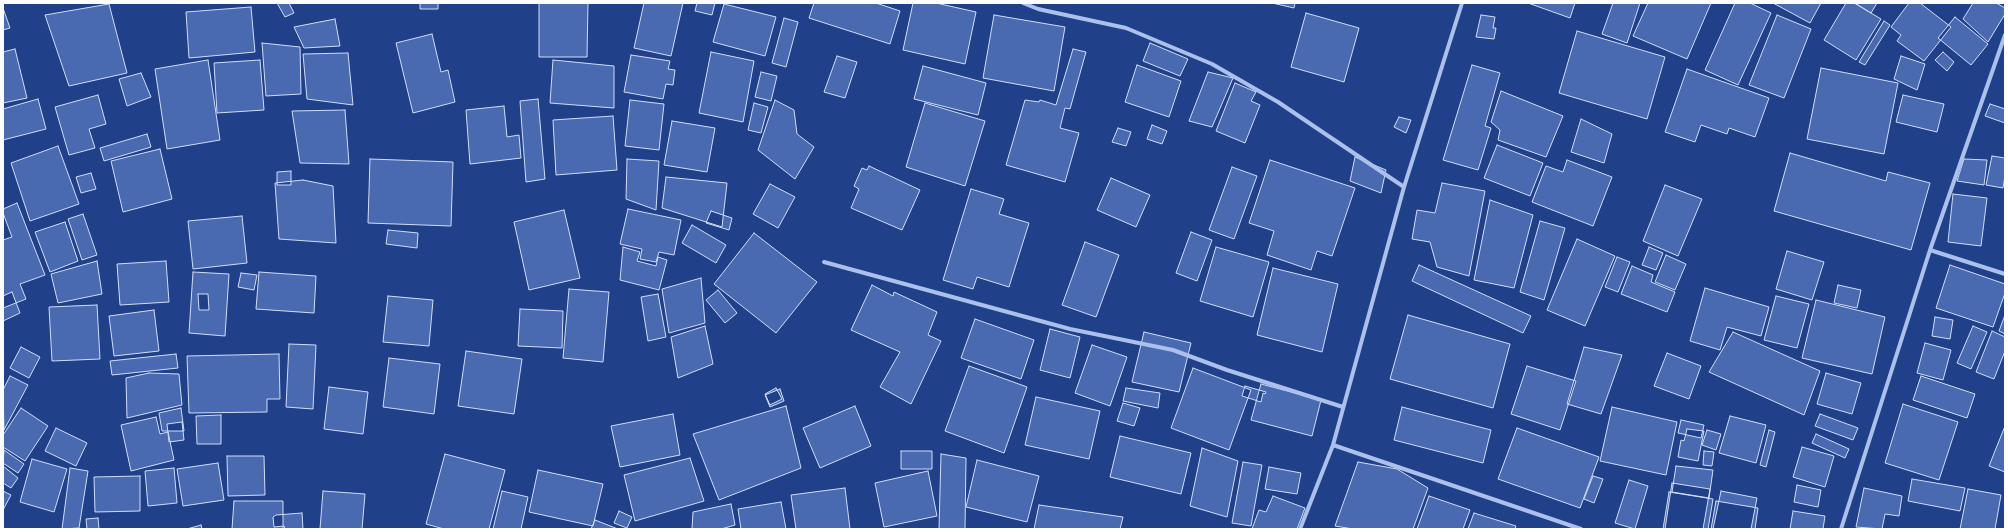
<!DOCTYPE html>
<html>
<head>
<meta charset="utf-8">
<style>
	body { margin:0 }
	#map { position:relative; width:2008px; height:532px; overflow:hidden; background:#204089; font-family:Poppins,sans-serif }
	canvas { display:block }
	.frame { position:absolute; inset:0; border:4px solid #fff; pointer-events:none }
</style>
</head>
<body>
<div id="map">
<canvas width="2008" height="532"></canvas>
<div class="frame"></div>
</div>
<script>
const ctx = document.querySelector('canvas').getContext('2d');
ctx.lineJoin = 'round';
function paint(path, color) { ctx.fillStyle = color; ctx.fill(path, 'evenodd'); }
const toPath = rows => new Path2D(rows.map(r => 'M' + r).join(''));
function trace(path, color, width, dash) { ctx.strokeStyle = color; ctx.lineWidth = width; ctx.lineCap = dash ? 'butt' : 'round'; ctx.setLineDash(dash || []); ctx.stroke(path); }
const building = toPath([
	[277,3,289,3,294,13,285,17,277,3],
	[420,3,438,3,438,9,420,9,420,3],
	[539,3,588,3,587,57,539,57,539,3],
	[644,3,683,3,671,56,634,48,644,3],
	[697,3,715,3,712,15,695,11,697,3],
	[814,3,876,3,900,11,890,44,809,18,814,3],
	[913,3,936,3,976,12,965,64,903,50,913,3],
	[1272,3,1295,3,1294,8,1272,3],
	[1528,3,1575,3,1570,18,1528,3],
	[1613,3,1640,3,1627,43,1602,34,1613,3],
	[1648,3,1711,3,1687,59,1633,36,1648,3],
	[1735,3,1750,3,1771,13,1738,85,1705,70,1735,3],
	[1773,3,1821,3,1810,23,1773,3],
	[1846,3,1854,3,1881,19,1856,60,1824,40,1846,3],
	[1855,3,1877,3,1871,13,1855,3],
	[1909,3,1920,3,1951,27,1924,61,1897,41,1901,35,1891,27,1909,3],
	[1973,3,1996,3,2005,8,2005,14,1988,42,1963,19,1973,3],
	[109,4,127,73,69,86,45,15,109,4],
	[724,4,776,17,765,56,713,42,724,4],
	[251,7,255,52,189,58,186,12,251,7],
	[3,8,10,28,3,30,3,8],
	[1306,13,1359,28,1344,82,1291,67,1306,13],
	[994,15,1065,27,1054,91,983,78,994,15],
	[1481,15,1495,17,1493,28,1496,28,1494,39,1476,37,1481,15],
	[1777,15,1811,29,1784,98,1749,85,1777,15],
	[1955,17,1988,44,1971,65,1938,38,1955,17],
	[784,18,798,22,786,67,772,63,784,18],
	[335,19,340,46,304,48,294,27,335,19],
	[1884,21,1890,25,1865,65,1859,62,1884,21],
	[1577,31,1665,57,1647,119,1559,93,1577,31],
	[432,34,441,72,448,70,455,102,413,113,396,43,432,34],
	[262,43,300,47,301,94,266,96,262,43],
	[1150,43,1188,59,1180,76,1143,61,1150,43],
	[15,49,27,98,3,103,3,52,15,49],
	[1073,49,1086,52,1070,109,1065,108,1060,128,1079,133,1065,182,1006,165,1025,100,1039,102,1040,100,1056,105,1073,49],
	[711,52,754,61,743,122,699,113,711,52],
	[1943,52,1954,62,1947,71,1935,60,1943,52],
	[348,53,353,105,307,99,303,54,348,53],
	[631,55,670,61,668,69,675,70,673,85,666,84,663,99,624,92,631,55],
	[837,56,857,62,845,98,824,92,837,56],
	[1901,56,1925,64,1917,90,1894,79,1901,56],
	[208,60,220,140,167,149,155,69,208,60],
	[260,60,264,110,217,113,214,63,260,60],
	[553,60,614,66,614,108,550,103,553,60],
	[1137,65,1181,81,1169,117,1125,102,1137,65],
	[1472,65,1500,73,1485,126,1491,128,1478,170,1443,160,1472,65],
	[923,66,986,83,978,115,914,99,923,66],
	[1821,68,1898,83,1884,154,1807,139,1821,68],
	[1687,69,1769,98,1755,137,1729,128,1727,134,1701,125,1695,142,1665,132,1687,69],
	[761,72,777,76,771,101,755,97,761,72],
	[1208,72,1233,78,1212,127,1189,121,1208,72],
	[141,73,151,97,127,106,119,79,141,73],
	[1235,83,1256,92,1251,101,1260,105,1245,143,1216,131,1235,83],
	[1501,91,1563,116,1546,157,1498,140,1500,130,1491,122,1501,91],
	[98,95,106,124,89,129,95,148,69,155,55,107,98,95],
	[1903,95,1944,104,1937,132,1896,122,1903,95],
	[38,99,46,129,3,140,3,109,38,99],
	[538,99,545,179,526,182,520,101,538,99],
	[630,100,664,104,659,150,625,146,630,100],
	[775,100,794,110,797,134,814,147,795,179,758,150,775,100],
	[754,103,768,107,761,133,748,130,754,103],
	[925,103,985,121,965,186,906,167,925,103],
	[1990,104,2005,109,2005,123,1985,116,1990,104],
	[504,106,507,137,519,135,521,158,470,164,466,110,504,106],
	[345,110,349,164,300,163,292,111,345,110],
	[613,116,617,170,556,175,553,120,613,116],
	[1399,117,1411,120,1406,133,1394,127,1399,117],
	[1581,119,1612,134,1604,163,1571,152,1581,119],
	[672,121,715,128,707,172,664,165,672,121],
	[1152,125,1167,131,1162,144,1147,139,1152,125],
	[1118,128,1131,132,1126,146,1112,142,1118,128],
	[147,134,151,147,104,161,100,148,147,134],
	[1497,145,1543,163,1530,196,1484,178,1497,145],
	[58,146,79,204,30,221,11,163,58,146],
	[160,149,172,199,123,212,111,161,160,149],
	[1790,153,1886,181,1888,172,1930,183,1911,250,1774,211,1790,153],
	[1992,156,2005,158,2005,176,2003,188,1986,185,1992,156],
	[1355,157,1386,170,1381,193,1350,181,1355,157],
	[370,159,453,162,451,226,368,223,370,159],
	[627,159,659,161,656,210,626,199,627,159],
	[1964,159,1987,160,1984,185,1957,181,1964,159],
	[1270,160,1355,188,1332,256,1317,251,1311,270,1267,255,1274,231,1249,223,1270,160],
	[1567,160,1612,177,1593,226,1532,202,1546,166,1563,172,1567,160],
	[869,166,920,190,902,230,851,208,859,189,854,186,862,168,867,170,869,166],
	[1232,167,1257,176,1234,239,1209,230,1232,167],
	[291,171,291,185,277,185,277,172,291,171],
	[91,173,96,189,81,193,76,177,91,173],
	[666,177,727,183,722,227,662,208,666,177],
	[1111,178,1150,195,1136,227,1097,210,1111,178],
	[303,180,333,186,336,243,279,239,275,183,303,180],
	[1442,183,1485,191,1469,276,1437,267,1430,242,1412,239,1417,210,1435,213,1442,183],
	[770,184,795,197,778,228,753,214,770,184],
	[1665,185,1702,199,1678,256,1643,241,1665,185],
	[971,189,1004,199,999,214,1029,223,1009,287,977,277,973,289,943,280,971,189],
	[1953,194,1987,198,1981,246,1948,242,1953,194],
	[1490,200,1533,215,1514,288,1474,280,1490,200],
	[17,203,45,275,20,284,26,299,3,308,3,240,12,237,3,213,3,209,17,203],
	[628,209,681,220,674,255,659,252,656,262,640,259,642,249,620,244,628,209],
	[564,210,580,278,529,290,514,222,564,210],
	[711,211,732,218,729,230,706,223,711,211],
	[83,214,97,255,82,260,68,219,83,214],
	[242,216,247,263,193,269,188,221,242,216],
	[1540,221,1565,228,1544,300,1520,292,1540,221],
	[65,222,78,261,50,272,35,232,65,222],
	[692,225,726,245,716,263,682,243,692,225],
	[388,230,418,233,417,248,386,244,388,230],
	[1191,232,1212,240,1197,281,1176,273,1191,232],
	[754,233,817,282,776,333,714,284,754,233],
	[1577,239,1615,256,1585,326,1547,310,1577,239],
	[1085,242,1119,255,1096,317,1062,305,1085,242],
	[623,247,640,252,637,261,656,266,658,257,667,260,659,290,620,280,623,247],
	[1216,247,1269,262,1253,317,1200,301,1216,247],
	[1649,247,1663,253,1656,270,1642,265,1649,247],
	[1787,251,1824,262,1812,300,1776,289,1787,251],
	[1666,255,1686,264,1675,290,1655,282,1666,255],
	[1617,257,1630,262,1618,292,1605,287,1617,257],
	[97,261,102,294,58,303,51,274,97,261],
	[166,261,169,302,120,305,117,264,166,261],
	[1419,265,1531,316,1523,333,1412,281,1419,265],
	[1950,265,2005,284,2005,293,1993,327,1936,308,1950,265],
	[1632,266,1653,275,1651,282,1675,292,1667,312,1621,294,1632,266],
	[1273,268,1338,284,1322,352,1257,335,1273,268],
	[193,272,229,274,225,336,189,333,193,272],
	[259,272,316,276,314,313,256,309,259,272],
	[241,273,257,275,254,290,238,287,241,273],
	[701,278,705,323,669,333,662,289,701,278],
	[872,285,893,296,894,292,937,312,928,335,941,341,911,404,880,387,900,352,851,330,872,285],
	[1838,285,1861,290,1857,308,1834,303,1838,285],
	[1705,288,1769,307,1761,336,1727,327,1720,350,1690,341,1705,288],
	[569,289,609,292,603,362,563,358,569,289],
	[718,290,737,313,725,323,706,300,718,290],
	[12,292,20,313,3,321,3,296,12,292],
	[198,294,208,294,209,310,199,310,198,294],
	[658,294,666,337,648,341,641,297,658,294],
	[388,296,433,300,429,346,383,342,388,296],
	[1776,296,1809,304,1797,348,1764,340,1776,296],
	[1816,300,1885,317,1872,374,1802,358,1816,300],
	[97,305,100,359,52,361,49,307,97,305],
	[520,309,563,311,562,348,518,346,520,309],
	[154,310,159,351,114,356,109,316,154,310],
	[1408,315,1510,344,1493,408,1390,379,1408,315],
	[2005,315,2005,334,1999,331,2005,315],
	[1935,317,1953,320,1950,339,1932,336,1935,317],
	[975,319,1034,340,1021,379,961,358,975,319],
	[705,326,713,364,678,378,671,337,705,326],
	[1973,326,1987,332,1971,369,1957,363,1973,326],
	[1050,329,1080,337,1070,378,1040,370,1050,329],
	[1992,331,2005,337,2005,351,1994,379,1976,372,1992,331],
	[1144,332,1191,343,1179,392,1132,382,1144,332],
	[1733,332,1820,371,1804,415,1709,372,1733,332],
	[1925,343,1951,350,1943,380,1917,373,1925,343],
	[289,344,316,345,313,409,286,407,289,344],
	[1092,345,1127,357,1110,406,1075,393,1092,345],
	[21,347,40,357,29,378,10,368,21,347],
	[1584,347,1622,355,1601,414,1567,404,1584,347],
	[466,351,522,359,514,414,458,406,466,351],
	[1667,353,1701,366,1689,399,1654,386,1667,353],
	[176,354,178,368,112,375,110,361,176,354],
	[279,354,280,399,267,399,267,412,189,413,187,356,279,354],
	[389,358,440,364,434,414,383,407,389,358],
	[969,366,1027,387,1004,453,945,431,969,366],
	[1527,366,1576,381,1560,430,1511,414,1527,366],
	[1193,368,1251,390,1229,450,1171,428,1193,368],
	[149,373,179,374,182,405,127,418,126,378,149,373],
	[1826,373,1861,383,1852,414,1817,404,1826,373],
	[10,376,28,385,4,430,3,390,10,376],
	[1921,376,1975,394,1967,418,1913,400,1921,376],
	[1261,384,1321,400,1312,436,1251,420,1261,384],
	[1245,386,1266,392,1265,394,1263,393,1261,402,1242,396,1245,386],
	[329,387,368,392,363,434,324,429,329,387],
	[776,388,782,399,770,405,765,394,776,388],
	[1126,388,1160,393,1158,408,1123,401,1126,388],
	[780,389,784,401,770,407,765,395,780,389],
	[1036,397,1100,411,1089,459,1025,445,1036,397],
	[1123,403,1140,408,1134,426,1117,421,1123,403],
	[1903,404,1958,422,1939,480,1885,463,1903,404],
	[786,406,801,468,719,500,693,434,786,406],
	[855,406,871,446,820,468,803,428,855,406],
	[1402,407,1491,430,1483,463,1394,440,1402,407],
	[1612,407,1677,422,1666,475,1600,461,1612,407],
	[21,408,48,426,25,461,3,447,3,435,21,408],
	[181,408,184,431,162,431,159,413,181,408],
	[673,414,680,455,620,467,611,426,673,414],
	[1820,414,1858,428,1853,440,1815,426,1820,414],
	[221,415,221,444,197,444,196,416,221,415],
	[1730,416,1766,425,1756,463,1719,453,1730,416],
	[156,417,160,434,168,432,174,460,131,471,121,425,156,417],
	[1681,420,1704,425,1701,438,1678,433,1681,420],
	[182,422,184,440,169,442,167,424,182,422],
	[2005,426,2005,472,1989,466,2005,426],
	[56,428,87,443,76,466,45,451,56,428],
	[1517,428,1599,457,1580,508,1498,479,1517,428],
	[1687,429,1704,431,1698,461,1678,457,1681,440,1684,441,1687,429],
	[1707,430,1721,434,1716,450,1702,445,1707,430],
	[1769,430,1775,432,1766,467,1760,465,1769,430],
	[1816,434,1849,449,1845,458,1812,443,1816,434],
	[1120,436,1191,453,1181,494,1110,477,1120,436],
	[1802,447,1834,456,1825,487,1793,477,1802,447],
	[1202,448,1238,461,1227,517,1190,506,1202,448],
	[4,450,24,464,18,473,3,463,4,450],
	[901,451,932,451,932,469,901,469,901,451],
	[1704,451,1714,452,1712,466,1703,465,1704,451],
	[445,454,505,470,489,529,444,529,426,524,445,454],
	[941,454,966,458,965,529,939,529,941,454],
	[227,456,264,456,265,495,228,496,227,456],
	[690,458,704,501,635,521,624,475,690,458],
	[32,459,67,469,54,512,20,502,32,459],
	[977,460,1039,476,1027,522,966,507,977,460],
	[1243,462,1262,465,1251,526,1232,523,1243,462],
	[1358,462,1397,469,1428,488,1413,529,1353,529,1335,526,1358,462],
	[218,463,224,500,183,506,177,469,218,463],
	[3,466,18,478,11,488,3,483,3,466],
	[1676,466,1713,470,1709,498,1672,492,1676,466],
	[1269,467,1301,473,1297,494,1265,489,1269,467],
	[70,468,88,471,79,528,62,529,70,468],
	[174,468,177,503,148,506,145,471,174,468],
	[538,470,603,484,593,526,529,512,538,470],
	[928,471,937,516,884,527,875,483,928,471],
	[140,476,140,511,95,512,94,477,140,476],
	[1593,476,1603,479,1594,503,1584,499,1593,476],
	[1912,479,1965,488,1960,511,1908,501,1912,479],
	[1629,480,1648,486,1635,529,1615,523,1629,480],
	[1672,483,1710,489,1703,529,1665,529,1672,483],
	[1797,485,1821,490,1818,507,1794,502,1797,485],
	[845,488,850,529,796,529,791,495,845,488],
	[1864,488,1902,496,1899,516,1885,514,1882,529,1856,527,1864,488],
	[1968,489,2001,495,1995,529,1960,529,1968,489],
	[3,491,11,495,3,510,3,491],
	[323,491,365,494,362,529,320,529,323,491],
	[502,491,528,497,521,529,493,529,502,491],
	[1721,491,1757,498,1751,529,1713,529,1721,491],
	[1669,492,1713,499,1708,529,1663,529,1669,492],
	[1273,496,1305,508,1297,529,1252,529,1259,510,1266,512,1273,496],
	[1429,496,1470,510,1463,529,1417,529,1429,496],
	[234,501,283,501,283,529,232,529,234,501],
	[1716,501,1758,508,1755,529,1711,529,1716,501],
	[781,502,786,529,741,529,738,509,781,502],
	[731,504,735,525,721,529,692,529,693,512,731,504],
	[1039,505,1123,517,1120,529,1034,529,1039,505],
	[619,511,632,517,627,528,614,523,619,511],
	[1793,511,1825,516,1823,529,1790,529,1793,511],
	[302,513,303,529,285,529,284,526,274,527,273,517,276,515,302,513],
	[1474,513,1516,526,1515,529,1468,529,1474,513],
	[98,518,99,529,87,529,86,519,98,518],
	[595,520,618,529,591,529,595,520],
	[201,525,202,529,187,529,201,525]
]);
const street = toPath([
	[1023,3,1038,9,1126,28,1212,64,1278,102,1404,187],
	[1930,250,2005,274],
	[824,262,1070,329,1173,350,1227,370,1343,407],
	[1333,445,1581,529],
	[1300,529,1333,445,1404,187,1462,3],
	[1841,529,1930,250,2005,35]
]);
paint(building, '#4969b1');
trace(building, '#d0ddf8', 1);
trace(street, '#abc0eb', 4);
</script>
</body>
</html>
